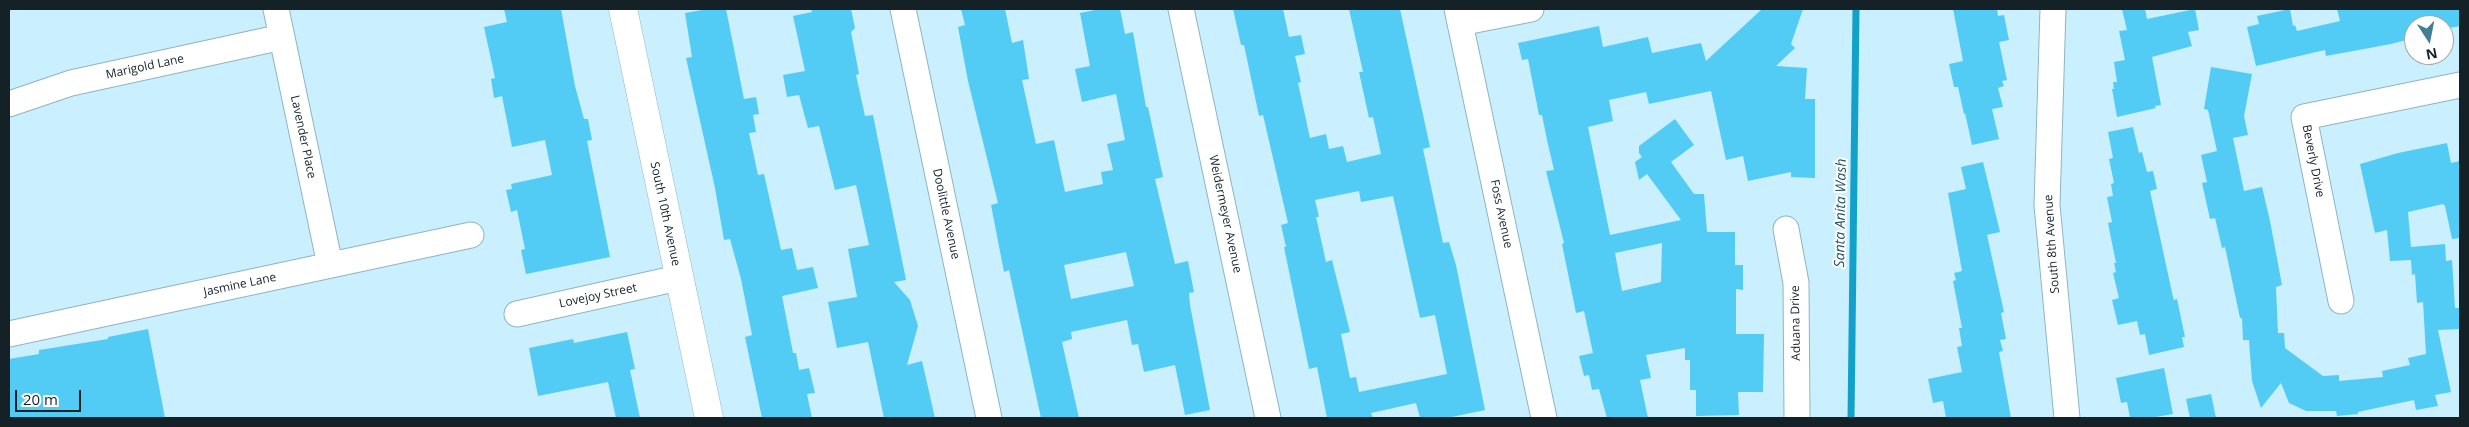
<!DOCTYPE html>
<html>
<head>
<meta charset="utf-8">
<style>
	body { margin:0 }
	#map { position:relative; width:2469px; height:427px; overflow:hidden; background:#caf0ff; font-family:"Open Sans",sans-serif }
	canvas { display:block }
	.frame { position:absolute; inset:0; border:10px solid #142227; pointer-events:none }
	.north { position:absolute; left:2404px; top:15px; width:50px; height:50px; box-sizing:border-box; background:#fff; border:1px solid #a1a7a9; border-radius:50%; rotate:169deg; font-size:14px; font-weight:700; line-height:20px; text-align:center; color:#142227 }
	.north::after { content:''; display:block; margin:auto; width:18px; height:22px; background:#427f95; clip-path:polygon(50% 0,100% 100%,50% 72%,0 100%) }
	.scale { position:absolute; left:15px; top:390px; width:66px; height:22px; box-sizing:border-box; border:2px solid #142227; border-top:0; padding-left:6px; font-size:15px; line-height:18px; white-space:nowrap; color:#142227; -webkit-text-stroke:4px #fff; paint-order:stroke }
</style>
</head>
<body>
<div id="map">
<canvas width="2469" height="427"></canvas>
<div class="frame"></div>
<div class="north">N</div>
<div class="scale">20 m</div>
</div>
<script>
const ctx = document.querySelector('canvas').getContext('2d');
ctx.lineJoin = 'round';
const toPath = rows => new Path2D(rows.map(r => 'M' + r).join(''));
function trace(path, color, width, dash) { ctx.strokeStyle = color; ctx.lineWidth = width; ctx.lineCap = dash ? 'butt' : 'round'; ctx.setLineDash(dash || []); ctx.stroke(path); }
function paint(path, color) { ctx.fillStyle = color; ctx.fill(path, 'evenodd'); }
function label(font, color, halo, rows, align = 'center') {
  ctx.font = font + ' "Open Sans",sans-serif'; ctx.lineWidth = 4; ctx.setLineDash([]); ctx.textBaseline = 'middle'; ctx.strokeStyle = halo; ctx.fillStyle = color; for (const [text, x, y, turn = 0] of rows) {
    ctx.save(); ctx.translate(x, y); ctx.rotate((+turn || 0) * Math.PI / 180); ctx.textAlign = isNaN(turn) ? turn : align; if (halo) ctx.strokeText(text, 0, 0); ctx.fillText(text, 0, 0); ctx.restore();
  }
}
const stream = toPath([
	[1851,418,1856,9]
]);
const building = toPath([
	[504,9,561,9,575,86,584,119,588,119,592,140,587,141,610,257,526,274,521,250,525,249,517,210,511,212,506,190,512,189,511,184,552,175,545,140,512,147,502,96,494,98,491,79,495,78,484,27,507,22],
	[708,9,726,9,744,99,756,97,759,114,753,115,756,132,749,133,758,175,764,174,781,250,792,248,797,270,813,267,818,288,782,296,793,353,796,353,799,370,809,368,815,393,807,394,812,418,762,418,745,337,752,335,741,279,730,239,724,240,715,188,686,58,692,57,685,13],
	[811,9,851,9,855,28,851,32,859,74,856,75,865,116,873,115,906,280,894,282,910,300,918,326,907,365,922,361,935,418,884,418,868,342,837,348,828,302,857,297,848,249,869,245,856,185,835,190,819,126,808,128,799,95,787,97,783,75,805,71,793,16,812,12],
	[961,9,1005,9,1012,43,1023,40,1029,79,1022,80,1036,144,1054,140,1065,192,1103,184,1101,172,1113,170,1107,144,1125,140,1116,94,1082,102,1075,69,1090,66,1080,13,1100,9,1120,9,1125,34,1133,32,1146,107,1148,107,1163,177,1155,179,1175,264,1188,261,1194,292,1189,293,1190,305,1210,410,1185,415,1175,365,1144,372,1138,344,1132,345,1127,320,1071,332,1072,339,1062,342,1079,418,1041,418,1009,270,1004,272,991,205,998,203,968,81,958,27,965,25],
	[1126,252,1134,286,1071,299,1064,265],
	[1233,9,1283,9,1289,37,1301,35,1305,54,1295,56,1301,82,1298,83,1310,138,1326,134,1329,149,1343,146,1347,162,1381,154,1373,117,1369,118,1359,72,1363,72,1349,9,1400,9,1430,147,1423,149,1443,243,1449,242,1456,265,1485,410,1447,418,1420,418,1416,403,1371,413,1373,418,1327,418,1317,367,1309,369,1284,247,1286,247,1281,225,1288,223,1263,115,1259,116,1244,45,1241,45],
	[1359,191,1361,202,1393,196,1420,318,1435,315,1447,374,1359,392,1356,377,1350,378,1341,334,1350,332,1332,260,1326,262,1316,217,1319,217,1315,200],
	[1762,9,1803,9,1791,44,1795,48,1776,66,1807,68,1805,99,1815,99,1815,178,1791,177,1791,172,1748,181,1743,156,1726,160,1711,91,1649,104,1646,92,1609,100,1613,121,1588,127,1610,235,1681,220,1647,174,1639,180,1635,162,1642,157,1639,153,1639,146,1675,119,1694,145,1671,162,1694,194,1704,194,1707,232,1735,232,1735,265,1743,265,1743,290,1736,289,1736,334,1764,334,1763,392,1738,392,1739,415,1696,416,1696,390,1690,390,1690,360,1685,360,1685,348,1646,355,1651,378,1640,380,1648,418,1607,418,1599,389,1592,390,1589,375,1584,376,1579,356,1593,353,1584,311,1576,313,1562,244,1564,243,1546,171,1554,170,1547,140,1542,115,1539,115,1528,59,1522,60,1518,43,1599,26,1603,47,1648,37,1652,53,1701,43,1706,61],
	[1662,243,1661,282,1622,291,1615,253],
	[1953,9,1997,9,1998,16,2004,15,2009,40,1999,42,2007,80,2002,81,2004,86,1998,88,2003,107,1992,109,1999,139,1972,145,1965,113,1964,114,1958,87,1954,87,1949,64,1963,61],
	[2122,9,2145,9,2147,19,2195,9,2199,30,2188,32,2192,46,2152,57,2161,105,2155,106,2156,108,2117,117,2112,89,2114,89,2113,82,2117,82,2114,62,2125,60,2119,31,2127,30],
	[2290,9,2293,26,2295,25,2297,31,2340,21,2337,9,2460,9,2460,26,2444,29,2444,25,2414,25,2414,38,2391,44,2326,56,2325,50,2256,66,2247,27,2259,24,2257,16],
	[2211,67,2252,74,2244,116,2248,135,2233,138,2244,191,2262,187,2270,221,2282,285,2276,287,2278,333,2284,333,2285,348,2323,376,2339,375,2339,381,2383,377,2382,371,2410,365,2408,358,2426,354,2423,302,2417,303,2415,274,2412,275,2411,260,2390,261,2387,230,2375,233,2360,164,2398,153,2447,143,2451,163,2460,161,2460,238,2452,239,2445,206,2443,204,2408,212,2411,247,2445,244,2446,261,2452,260,2455,308,2460,308,2460,329,2438,330,2451,392,2435,395,2438,406,2416,410,2414,400,2358,412,2358,414,2337,416,2336,411,2306,411,2289,403,2281,383,2261,408,2252,381,2249,340,2243,340,2242,318,2240,318,2225,247,2222,248,2215,218,2210,219,2202,183,2207,182,2201,155,2217,151,2208,110,2204,109],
	[2133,127,2139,153,2142,152,2147,172,2153,171,2157,189,2150,191,2173,297,2174,300,2177,299,2185,337,2182,337,2184,347,2149,355,2145,334,2140,335,2137,321,2118,325,2112,300,2119,298,2113,273,2116,272,2114,263,2116,263,2108,223,2112,222,2107,197,2113,196,2111,184,2114,183,2109,159,2113,158,2108,132],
	[1983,162,2000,232,1987,235,2004,312,2001,313,2006,339,2000,340,2003,351,1999,352,2011,418,1946,418,1943,401,1933,403,1928,379,1962,372,1957,347,1962,346,1959,328,1962,328,1953,281,1956,280,1954,273,1962,271,1948,193,1966,189,1961,167],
	[148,329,165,418,9,418,9,359,39,354,39,350,108,339,108,337],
	[627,332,635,369,630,370,640,418,616,418,608,382,538,396,529,348,573,339,574,343],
	[2164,368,2173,414,2150,418,2130,418,2127,402,2121,403,2116,378],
	[2211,394,2216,418,2190,418,2186,399]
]);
const minor = toPath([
	[276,9,330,265],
	[903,9,989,418],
	[1181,9,1268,418],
	[1457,9,1544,418],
	[2053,9,2047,205,2067,418],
	[1460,23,1531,9],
	[9,104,71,83,282,37],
	[1786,229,1796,283,1797,418],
	[2341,301,2304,117,2460,85],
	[517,314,678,278],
	[9,334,471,235]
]);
const tertiary = toPath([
	[623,9,709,418]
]);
const streetNames = [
	["Marigold Lane",145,67,-12],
	["Lavender Place",303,137,78],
	["Beverly Drive",2313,161,79],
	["South 10th Avenue",665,214,78],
	["Doolittle Avenue",946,214,78],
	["Weidermeyer Avenue",1225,214,78],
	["Foss Avenue",1501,214,78],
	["South 8th Avenue",2052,244,-94],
	["Jasmine Lane",240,285,-12],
	["Lovejoy Street",598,296,-12],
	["Aduana Drive",1796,323,-91]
];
const waterNames = [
	["Santa Anita Wash",1841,213,-89]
];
trace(stream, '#12a2c9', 7);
paint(building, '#52ccf4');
trace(minor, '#8fb4c2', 27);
trace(tertiary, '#8fb4c2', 29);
trace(minor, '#fff', 25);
trace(tertiary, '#fff', 28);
label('12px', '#142227', '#fff', streetNames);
label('italic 14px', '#1e5162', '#fff', waterNames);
</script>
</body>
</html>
